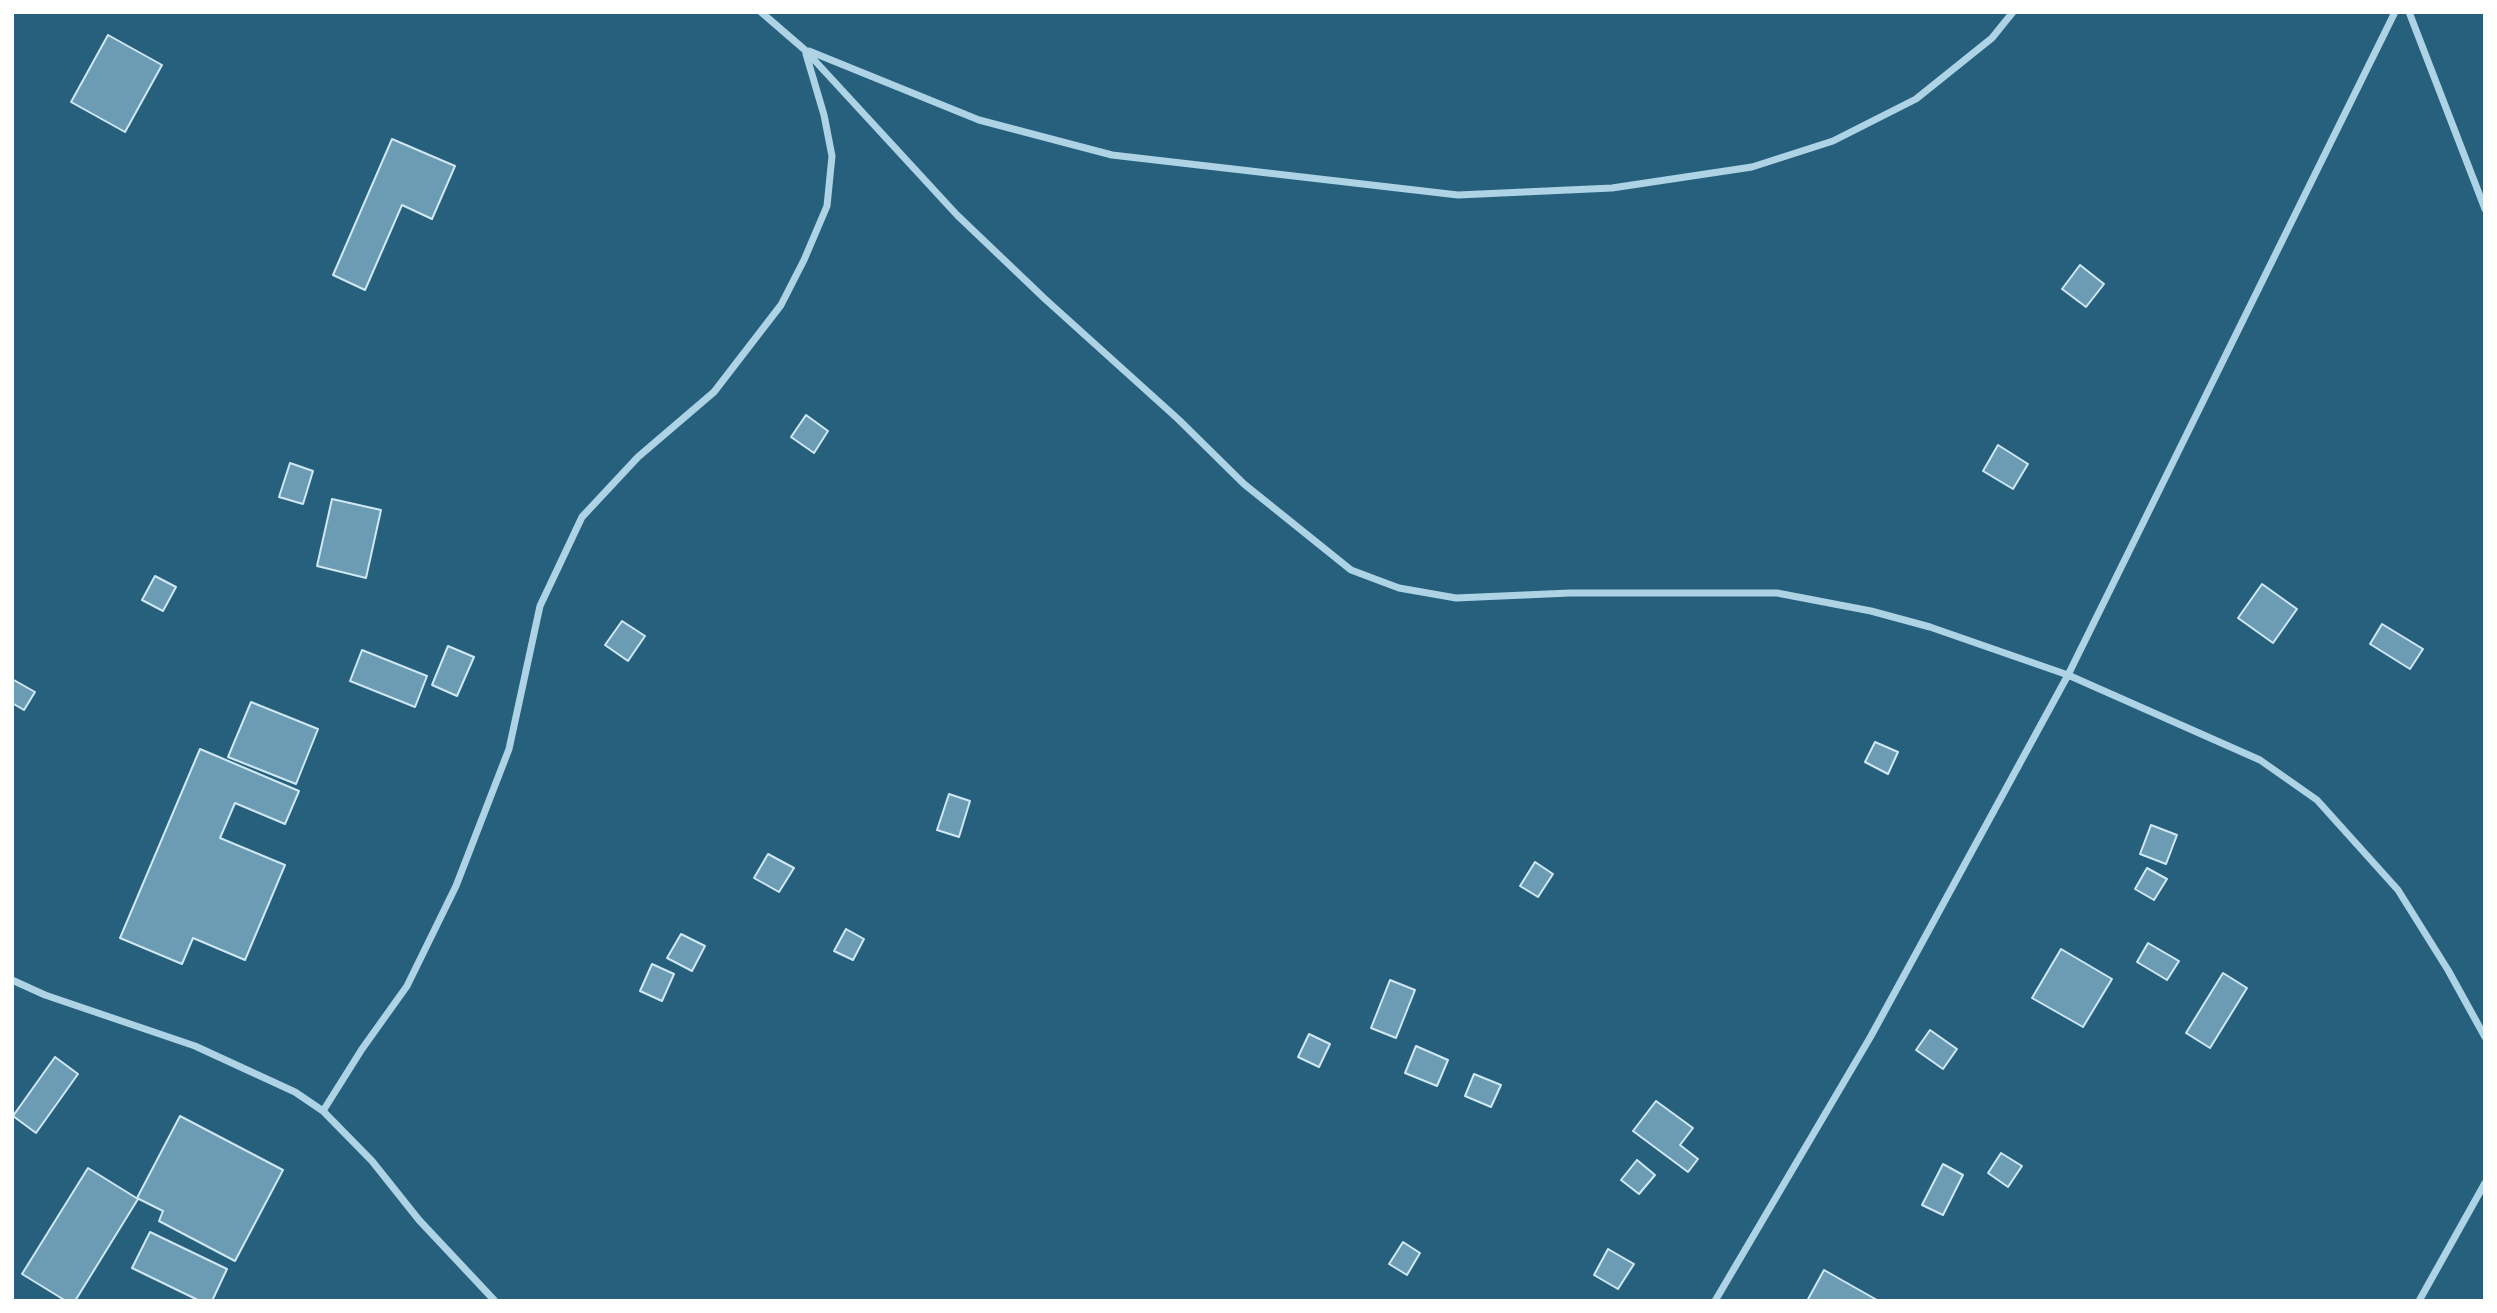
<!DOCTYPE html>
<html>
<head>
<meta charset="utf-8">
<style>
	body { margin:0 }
	#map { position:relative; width:2497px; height:1313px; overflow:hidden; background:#27607d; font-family:"Roboto Condensed",sans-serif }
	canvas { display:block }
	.frame { position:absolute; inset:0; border:14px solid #fff; pointer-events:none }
</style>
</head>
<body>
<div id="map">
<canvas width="2497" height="1313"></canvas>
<div class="frame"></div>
</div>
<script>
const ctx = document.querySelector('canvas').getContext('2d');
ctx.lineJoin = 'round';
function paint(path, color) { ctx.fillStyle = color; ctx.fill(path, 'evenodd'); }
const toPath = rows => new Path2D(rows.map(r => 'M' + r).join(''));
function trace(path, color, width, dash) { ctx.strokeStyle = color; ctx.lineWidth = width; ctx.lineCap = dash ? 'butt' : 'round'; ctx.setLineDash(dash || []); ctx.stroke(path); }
const building = toPath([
	[108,35,162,65,125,132,71,102,108,35],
	[392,139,455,166,432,219,402,205,365,290,333,275,392,139],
	[2080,265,2104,284,2086,307,2062,289,2080,265],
	[806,415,828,431,814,453,791,437,806,415],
	[1998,445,2028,464,2013,489,1983,471,1998,445],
	[290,463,313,471,303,504,279,497,290,463],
	[332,499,381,510,366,578,317,566,332,499],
	[155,576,176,587,163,611,142,600,155,576],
	[2262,584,2297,609,2273,643,2238,618,2262,584],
	[622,621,645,636,628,661,605,645,622,621],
	[2382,624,2423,649,2410,669,2370,644,2382,624],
	[448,646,474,657,457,696,432,685,448,646],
	[362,650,427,676,415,707,350,681,362,650],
	[12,679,35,692,24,710,12,703,12,679],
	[251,702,318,729,296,784,228,757,251,702],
	[1875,742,1898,752,1888,774,1865,762,1875,742],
	[200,749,299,791,285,824,235,803,220,838,285,865,245,960,193,938,182,964,120,938,200,749],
	[949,794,970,801,959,837,937,830,949,794],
	[2151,825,2177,835,2166,864,2140,854,2151,825],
	[768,854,794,868,779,892,754,878,768,854],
	[1535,862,1553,874,1538,897,1520,886,1535,862],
	[2147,868,2167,879,2154,900,2135,889,2147,868],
	[846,929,864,939,853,960,834,951,846,929],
	[681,934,705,946,692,971,667,958,681,934],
	[2148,943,2179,961,2167,980,2137,962,2148,943],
	[2061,949,2112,979,2083,1027,2032,998,2061,949],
	[652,964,674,974,662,1001,640,991,652,964],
	[2223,973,2247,988,2210,1048,2186,1033,2223,973],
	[1390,980,1415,990,1396,1038,1371,1028,1390,980],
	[1930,1030,1957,1049,1943,1069,1916,1050,1930,1030],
	[1309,1034,1330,1044,1319,1067,1298,1057,1309,1034],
	[1416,1046,1448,1060,1437,1086,1405,1073,1416,1046],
	[55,1057,78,1074,36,1133,13,1116,55,1057],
	[1474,1074,1501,1085,1491,1107,1465,1096,1474,1074],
	[1656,1101,1693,1128,1680,1145,1698,1159,1688,1172,1633,1131,1656,1101],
	[180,1116,283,1170,235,1261,159,1221,163,1211,137,1198,180,1116],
	[2001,1153,2022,1166,2008,1187,1988,1173,2001,1153],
	[1637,1160,1655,1175,1639,1194,1621,1180,1637,1160],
	[1943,1164,1963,1175,1943,1215,1922,1205,1943,1164],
	[88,1168,138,1199,75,1301,66,1301,22,1274,88,1168],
	[150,1232,227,1269,212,1301,200,1301,132,1268,150,1232],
	[1403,1242,1420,1253,1407,1275,1389,1264,1403,1242],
	[1608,1249,1634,1264,1618,1289,1594,1275,1608,1249],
	[1824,1270,1877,1300,1807,1301,1824,1270]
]);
const street = toPath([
	[761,12,805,50,957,215,1045,299,1178,419,1244,484,1351,570,1399,588,1456,598,1570,593,1777,593,1871,611,1930,627,2068,675,2260,760,2317,800,2398,890,2448,970,2485,1037],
	[2409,12,2485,209],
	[809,51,979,120,1112,155,1458,195,1612,188,1752,167,1833,141,1916,99,1992,38,2013,12],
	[12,980,45,995,195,1046,295,1092,323,1111,372,1161,419,1220,495,1301],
	[323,1111,362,1049,407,986,456,886,509,749,540,606,582,517,638,457,714,392,781,305,804,260,827,206,832,156,824,115,806,54],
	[1715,1301,1871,1036,2068,675,2395,12],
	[2419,1301,2485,1183]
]);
paint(building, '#6b9cb4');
trace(building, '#cfe8f4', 2);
trace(street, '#add3e5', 7);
</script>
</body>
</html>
